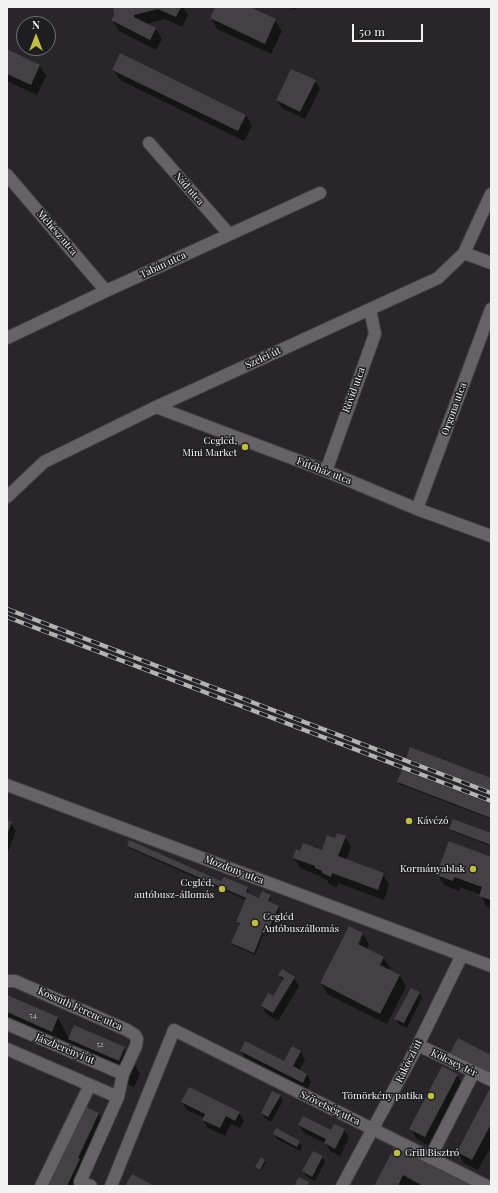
<!DOCTYPE html>
<html>
<head>
<meta charset="utf-8">
<style>
	body { margin:0 }
	#map { position:relative; width:498px; height:1193px; overflow:hidden; background:#282628; font-family:"Playfair Display",serif }
	canvas { display:block }
	.frame { position:absolute; inset:0; border:8px solid #f3f2f3; pointer-events:none }
	.north { position:absolute; left:16px; top:16px; width:40px; height:40px; box-sizing:border-box; background:#1e1d1f; border:1px solid #737274; border-radius:50%; rotate:0deg; font-size:11px; font-weight:700; line-height:16px; text-align:center; color:#f3f2f3 }
	.north::after { content:''; display:block; margin:auto; width:14px; height:18px; background:#bfbe41; clip-path:polygon(50% 0,100% 100%,50% 72%,0 100%) }
	.scale { position:absolute; left:352px; top:24px; width:71px; height:18px; box-sizing:border-box; border:2px solid #f3f2f3; border-top:0; padding-left:5px; font-size:12px; line-height:14px; white-space:nowrap; color:#f3f2f3; -webkit-text-stroke:3px #1e1d1f; paint-order:stroke }
</style>
</head>
<body>
<div id="map">
<canvas width="498" height="1193"></canvas>
<div class="frame"></div>
<div class="north">N</div>
<div class="scale">50 m</div>
</div>
<script>
const ctx = document.querySelector('canvas').getContext('2d');
ctx.lineJoin = 'round';
function paint(path, color) { ctx.fillStyle = color; ctx.fill(path, 'evenodd'); }
const toPath = rows => new Path2D(rows.map(r => 'M' + r).join(''));
function trace(path, color, width, dash) { ctx.strokeStyle = color; ctx.lineWidth = width; ctx.lineCap = dash ? 'butt' : 'round'; ctx.setLineDash(dash || []); ctx.stroke(path); }
function label(font, color, halo, rows, align = 'center') {
  ctx.font = font + ' "Playfair Display",serif'; ctx.lineWidth = 3; ctx.setLineDash([]); ctx.textBaseline = 'middle'; ctx.strokeStyle = halo; ctx.fillStyle = color; for (const [text, x, y, turn = 0] of rows) {
    ctx.save(); ctx.translate(x, y); ctx.rotate((+turn || 0) * Math.PI / 180); ctx.textAlign = isNaN(turn) ? turn : align; if (halo) ctx.strokeText(text, 0, 0); ctx.fillText(text, 0, 0); ctx.restore();
  }
}
const shadow = toPath([
	[117,7,183,7,188,15,182,27,165,19,146,24,156,29,162,39,156,50,119,31,113,20],
	[216,7,247,7,275,20,282,31,271,54,217,29,211,18],
	[289,7,297,7,296,10],
	[7,51,40,66,46,76,37,95,7,81],
	[113,70,246,115,252,126,244,141,120,80],
	[315,81,320,89,305,119,282,108,277,100],
	[407,758,491,779,491,792,408,760],
	[398,782,491,805,491,819,399,784],
	[7,821,11,823,16,831,7,855],
	[450,829,491,834,491,846,452,831],
	[345,837,351,847,346,860,383,874,389,885,384,900,338,883,337,887,329,884,327,880,322,878,320,876,300,868,294,858,301,852,322,851,336,839],
	[128,846,222,882,247,888,249,890,247,893,260,899,270,895,271,898,269,903,278,907,280,909,267,937,263,935,255,955,233,945,232,943,240,925,237,922,246,900,129,848],
	[491,858,491,908,486,906,481,895,460,887,459,891,444,885,438,875],
	[350,927,363,934,369,945,367,949,384,958,390,968,389,970,400,976,406,986,387,1024,327,994,321,983],
	[360,939,362,939,357,949,355,948],
	[279,975,294,978,299,986,278,1021,266,1014,262,1006,274,997,283,981],
	[419,993,422,998,407,1028,399,1024,396,1019],
	[8,996,58,1018,69,1038,124,1048,140,1074,134,1087,84,1065,73,1045,67,1058,17,1036,7,1018],
	[241,1051,284,1063,300,1051,305,1059,299,1071,307,1074,311,1082,307,1090,246,1059],
	[457,1075,463,1086,431,1147,417,1139,411,1129],
	[491,1092,491,1146,478,1170,464,1163,458,1152],
	[280,1096,283,1101,271,1122,265,1118,262,1113],
	[182,1102,239,1113,244,1121,240,1128,231,1124,225,1136,208,1128,203,1120,204,1118,187,1110],
	[85,1108,99,1114,103,1122,84,1168,75,1186,50,1186,65,1153,64,1150],
	[299,1125,332,1131,344,1130,349,1138,340,1156,330,1151,325,1143,304,1133],
	[274,1134,299,1142,302,1147,300,1151,277,1139],
	[397,1145,474,1186,375,1186],
	[322,1157,325,1162,315,1181,306,1176,303,1171],
	[264,1160,266,1162,261,1171,257,1167]
]);
const building = toPath([
	[113,7,181,7,176,17,158,9,134,15,134,17,156,28,150,40,111,20,114,15],
	[215,7,250,7,276,19,265,44,210,18],
	[7,49,40,65,31,85,7,74],
	[120,53,246,115,238,131,112,70],
	[291,69,316,80,300,112,276,100],
	[410,747,491,778,491,791,406,758],
	[402,770,491,804,491,818,397,782],
	[453,819,491,833,491,845,449,829],
	[7,820,12,822,7,835],
	[337,833,346,836,338,856,384,873,378,890,332,873,331,877,322,873,322,871,315,868,315,866,293,858,296,849,300,851,303,843,322,850,327,835,335,838],
	[129,840,221,881,224,877,248,887,246,892,259,898,262,891,271,895,268,901,279,906,266,935,262,933,254,953,231,943,240,923,236,922,246,898,127,846],
	[449,841,491,857,491,900,479,896,482,887,454,877,453,881,436,875],
	[349,926,363,933,358,944,384,957,380,965,400,975,380,1014,320,983],
	[282,969,295,977,273,1013,261,1006,268,993,273,996,284,978,278,975],
	[411,988,420,992,404,1023,394,1019],
	[7,995,58,1017,52,1032,7,1012],
	[74,1025,125,1047,119,1061,68,1039],
	[458,1038,491,1055,491,1074,450,1053],
	[245,1041,284,1061,292,1046,301,1051,293,1066,307,1074,303,1083,240,1051],
	[442,1066,458,1074,425,1137,409,1129],
	[189,1087,240,1112,235,1121,226,1116,220,1128,202,1120,205,1114,181,1102],
	[489,1090,491,1091,491,1124,472,1160,457,1152],
	[272,1091,281,1095,268,1117,261,1113],
	[84,1106,99,1113,78,1158,80,1159,67,1186,48,1186,65,1152,63,1151],
	[303,1116,331,1130,334,1124,345,1129,335,1149,324,1143,326,1139,298,1125],
	[276,1128,300,1141,297,1147,273,1134],
	[396,1144,476,1186,423,1186,403,1175,398,1186,374,1186],
	[313,1151,323,1156,312,1177,302,1171],
	[261,1157,265,1160,260,1170,255,1167],
	[132,1174,154,1186,125,1186],
	[299,1177,309,1182,307,1186,294,1186]
]);
const minor = toPath([
	[149,143,229,234],
	[7,175,106,291],
	[464,253,491,263],
	[7,338,106,291,320,193],
	[156,407,326,471,417,509,491,536],
	[326,471,375,334,370,309],
	[7,497,44,462,156,407,438,278,464,253,491,194],
	[417,509,491,309],
	[7,785,491,966],
	[7,981,15,981,127,1030,135,1035,137,1039,136,1046,123,1074,118,1097,80,1182,91,1186],
	[7,1024,123,1074],
	[418,1045,491,1080],
	[7,1049,90,1085,41,1186],
	[90,1085,118,1097],
	[430,1158,474,1072],
	[111,1186,174,1030,487,1186],
	[342,1186,418,1045,462,955]
]);
const rail = toPath([
	[7,609,491,793],
	[7,617,491,801]
]);
const markers = [
	[245,447,4,"#bfbe41"],
	[409,821,4,"#bfbe41"],
	[473,869,4,"#bfbe41"],
	[222,889,4,"#bfbe41"],
	[255,923,4,"#bfbe41"],
	[431,1096,4,"#bfbe41"],
	[397,1153,4,"#bfbe41"]
];
const numberNames = [
	["54",33,1015],
	["52",100,1044]
];
const streetNames = [
	["Nád utca",189,189,49],
	["Méhész utca",57,233,49],
	["Tabán utca",163,265,-25],
	["Szelei út",263,358,-25],
	["Rövid utca",354,390,-70],
	["Orgona utca",454,409,-70],
	["Fűtőház utca",324,471,21],
	["Mozdony utca",234,870,21],
	["Kossuth Ferenc utca",80,1009,24],
	["Jászberényi út",65,1049,23],
	["Rákóczi út",409,1061,-63],
	["Kölcsey tér",454,1063,26],
	["Szövetség utca",330,1108,26]
];
const poiNames = [
	["Cegléd,",237,441],
	["Mini Market",237,453],
	["Kávézó",417,821,"left"],
	["Kormányablak",465,869],
	["Cegléd,",214,883],
	["autóbusz-állomás",214,895],
	["Cegléd",263,917,"left"],
	["Autóbuszállomás",263,929,"left"],
	["Tömörkény patika",423,1096],
	["Grill Bisztró",405,1153,"left"]
];
paint(shadow, '#0007');
paint(building, '#434143');
trace(minor, '#434143', 14);
trace(minor, '#656365', 12);
trace(rail, '#b4b3b4', 4.5);
trace(rail, '#1e1d1f', 3, [9]);
for (const [x, y, r, color] of markers) { const dot = new Path2D(); dot.arc(x, y, r, 0, 2 * Math.PI); ctx.fillStyle = color; ctx.fill(dot); trace(dot, '#1e1d1f', 1.5); }
label('8px', '#c7c6c7', null, numberNames);
label('10px', '#f3f2f3', '#1e1d1f', streetNames);
label('10px', '#f3f2f3', '#1e1d1f', poiNames, 'right');
</script>
</body>
</html>
